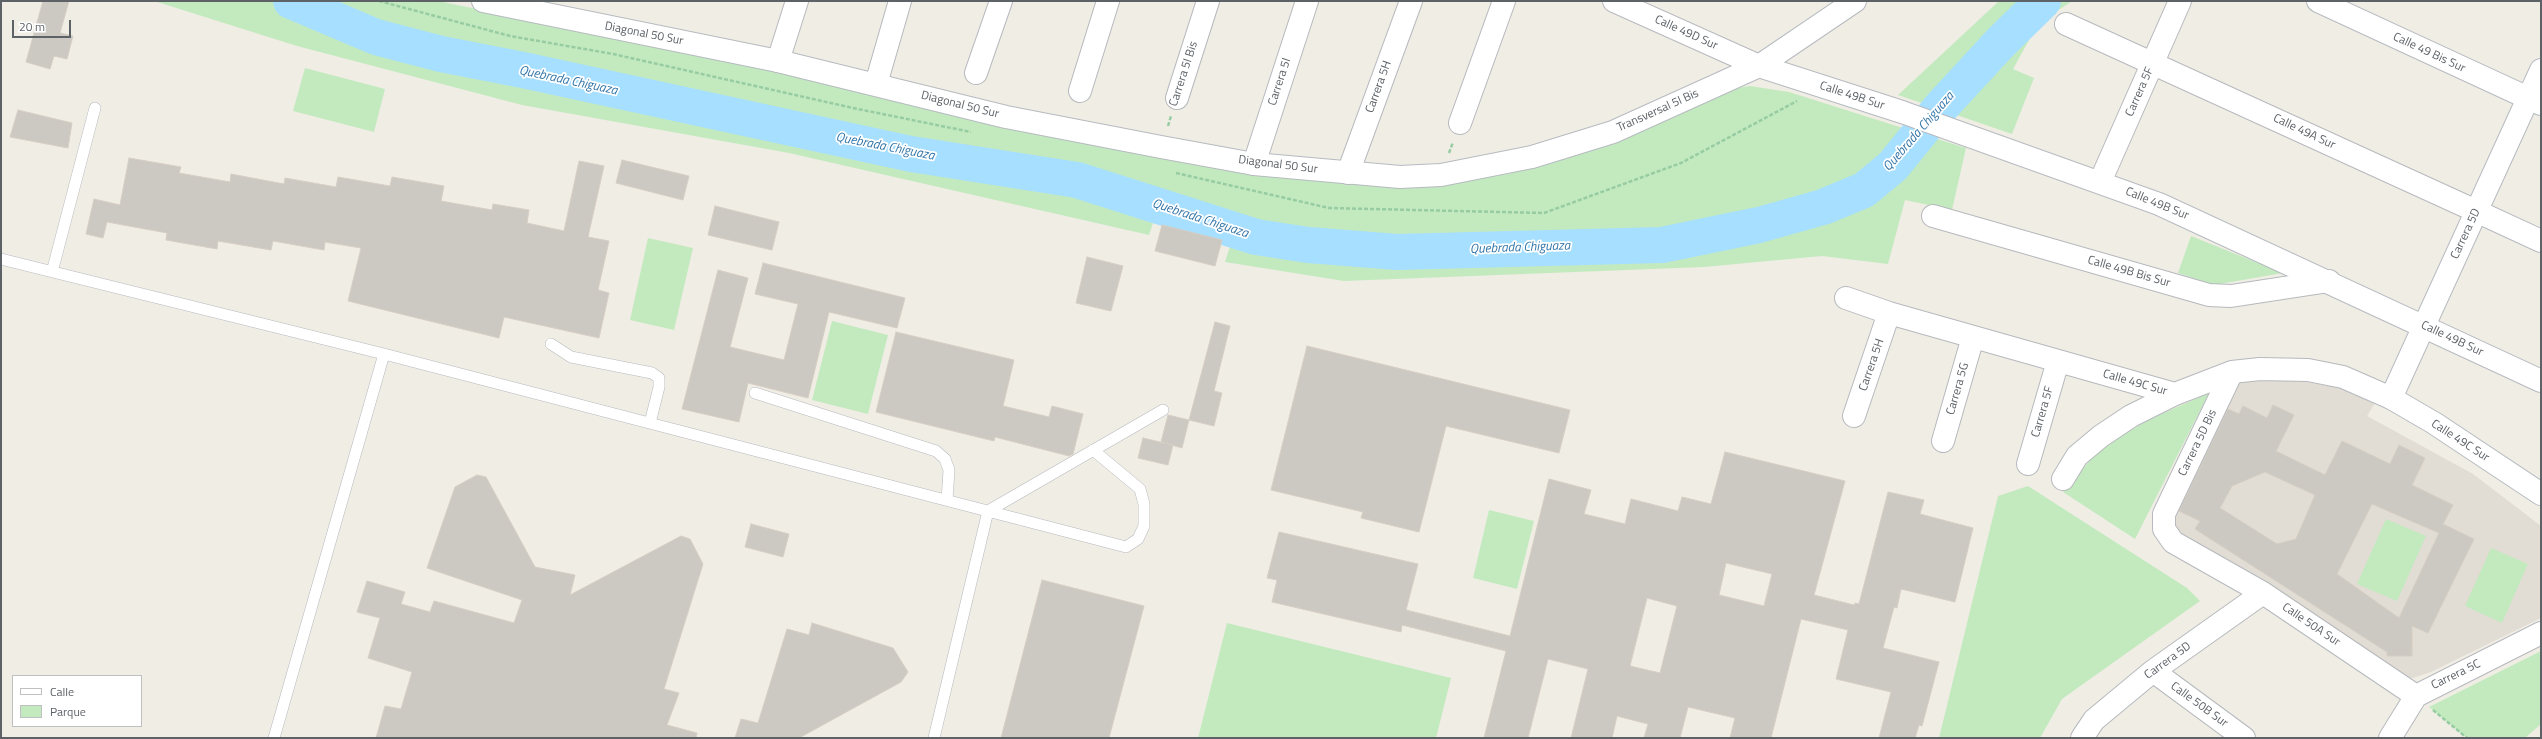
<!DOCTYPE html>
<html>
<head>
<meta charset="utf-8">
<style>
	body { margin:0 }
	#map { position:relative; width:2542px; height:739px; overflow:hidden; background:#f0ede5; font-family:"Titillium Web",sans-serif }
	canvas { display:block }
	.frame { position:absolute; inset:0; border:2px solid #5d6267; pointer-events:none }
	.legend { position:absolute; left:12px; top:675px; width:130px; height:52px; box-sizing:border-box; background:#fff; border:1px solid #bec0c2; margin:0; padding:5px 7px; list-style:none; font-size:12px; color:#5d6267 }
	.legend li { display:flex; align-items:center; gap:8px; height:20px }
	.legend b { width:20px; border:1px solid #bec0c2 }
	.scale { position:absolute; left:12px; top:20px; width:59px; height:18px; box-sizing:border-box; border:2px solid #5d6267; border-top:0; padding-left:5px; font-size:12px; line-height:14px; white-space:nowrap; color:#5d6267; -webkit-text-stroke:3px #fff; paint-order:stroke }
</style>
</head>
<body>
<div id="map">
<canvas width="2542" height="739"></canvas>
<div class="frame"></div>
<ul class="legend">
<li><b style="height:5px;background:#fff"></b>Calle</li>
<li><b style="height:11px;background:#c3eabf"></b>Parque</li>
</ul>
<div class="scale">20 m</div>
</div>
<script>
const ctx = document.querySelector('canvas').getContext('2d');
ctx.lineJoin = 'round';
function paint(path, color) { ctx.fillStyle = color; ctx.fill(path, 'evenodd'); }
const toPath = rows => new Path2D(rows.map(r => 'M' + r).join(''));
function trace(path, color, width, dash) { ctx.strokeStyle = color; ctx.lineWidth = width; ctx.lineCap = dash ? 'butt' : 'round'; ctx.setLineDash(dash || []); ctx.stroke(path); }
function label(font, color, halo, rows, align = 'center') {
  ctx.font = font + ' "Titillium Web",sans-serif'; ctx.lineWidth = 3.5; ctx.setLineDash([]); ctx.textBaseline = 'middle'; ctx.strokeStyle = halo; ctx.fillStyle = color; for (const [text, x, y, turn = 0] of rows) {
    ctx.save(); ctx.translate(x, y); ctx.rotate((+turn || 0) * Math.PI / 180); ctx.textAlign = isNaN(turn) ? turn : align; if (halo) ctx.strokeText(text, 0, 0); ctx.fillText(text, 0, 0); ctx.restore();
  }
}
const education = toPath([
	[2274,377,2349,389,2375,403,2367,416,2473,474,2541,526,2541,618,2431,672,2413,678,2397,677,2180,536,2168,513,2231,383]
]);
const green = toPath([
	[154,1,438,1,695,54,913,103,1425,185,1508,174,1586,149,1725,90,1750,86,1789,92,1966,148,1952,210,1905,200,1888,264,1822,256,1704,267,1344,281,1225,262,1232,240,1156,214,1149,235,789,153,522,105,297,46],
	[1999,1,2072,1,2038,24,2013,69,2034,78,2012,134,1898,95],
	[305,68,385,89,374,132,293,111],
	[2191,236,2283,273,2214,285,2178,273],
	[648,238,693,248,674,330,630,320],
	[832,321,888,335,868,414,812,400],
	[2209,393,2135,539,2063,492,2092,458,2119,437,2150,419],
	[2028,486,2187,588,2200,601,2062,699,2040,738,1939,738,1998,496],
	[1489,510,1534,521,1517,589,1473,578],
	[2386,519,2426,536,2397,601,2357,584],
	[2491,548,2528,564,2502,623,2465,606],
	[1227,623,1451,678,1436,738,1198,738],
	[2541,651,2541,724,2525,738,2467,738,2429,707]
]);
const river = toPath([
	[291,1,376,37,441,54,523,70,911,154,1077,180,1256,237,1308,245,1397,252,1662,245,1759,225,1823,207,1864,190,1893,166,1940,108,2001,42,2043,1]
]);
const building = toPath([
	[43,1,69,1,60,33,73,36,67,59,54,56,50,69,26,62,43,1],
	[18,110,72,123,68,148,10,137,18,110],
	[129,158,181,167,179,173,230,182,231,174,284,184,285,178,336,187,338,177,390,186,392,177,444,186,441,201,492,210,493,204,529,210,527,223,564,231,579,161,604,166,588,237,609,241,598,290,609,293,599,338,504,317,499,338,348,301,361,248,325,242,324,250,273,241,271,250,218,241,217,249,166,240,167,233,107,222,103,238,86,234,94,199,120,205,129,158],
	[622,160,689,176,683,200,616,183,622,160],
	[715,206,779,222,772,250,708,235,715,206],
	[1162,225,1222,240,1215,266,1155,251,1162,225],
	[1087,257,1123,266,1111,311,1076,303,1087,257],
	[763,263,905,298,897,328,829,312,808,398,748,383,739,422,682,409,718,270,748,278,730,347,784,360,798,304,755,294,763,263],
	[1215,322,1230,326,1214,391,1222,393,1214,426,1189,420,1215,322],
	[896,332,1014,360,1003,406,1049,417,1052,406,1083,414,1073,454,1069,456,995,437,994,441,876,412,896,332],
	[1307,346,1570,410,1559,453,1446,426,1419,532,1361,518,1363,512,1271,490,1307,346],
	[2273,405,2294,415,2276,451,2325,475,2342,441,2390,464,2399,445,2425,458,2412,485,2453,505,2443,524,2474,539,2428,633,2412,626,2412,656,2387,656,2387,652,2195,529,2200,521,2179,511,2228,409,2239,414,2243,406,2267,418,2273,405],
	[2265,472,2315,495,2296,539,2277,544,2220,508,2232,486,2265,472],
	[2372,504,2439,533,2399,618,2337,574,2372,504],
	[1168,415,1189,420,1182,448,1161,442,1168,415],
	[1143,438,1173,445,1168,465,1138,458,1143,438],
	[1725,452,1845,481,1814,595,1854,605,1855,603,1859,604,1888,492,1924,500,1920,514,1973,528,1955,602,1901,589,1897,608,1894,607,1883,648,1939,662,1922,726,1919,725,1915,738,1879,738,1891,692,1836,679,1848,630,1801,619,1771,738,1730,738,1735,718,1688,707,1680,738,1644,738,1648,724,1617,716,1612,738,1571,738,1588,669,1548,659,1528,738,1484,738,1506,651,1402,625,1401,632,1272,602,1277,580,1267,578,1279,532,1418,564,1406,610,1510,636,1549,479,1591,490,1584,514,1625,524,1631,499,1678,511,1682,497,1711,504,1725,452],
	[1726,563,1772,574,1764,606,1719,595,1726,563],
	[1647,598,1677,606,1660,673,1630,666,1647,598],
	[477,475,486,477,535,567,575,575,570,595,681,536,690,539,703,564,664,689,679,693,667,725,697,733,696,738,376,738,385,706,401,709,412,672,368,658,380,618,357,612,367,581,405,592,401,604,430,612,434,601,514,623,522,600,427,568,455,487,477,475],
	[751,524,789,534,783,557,745,547,751,524],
	[1042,580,1144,606,1109,738,1001,738,1042,580],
	[812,623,893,648,908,672,901,682,799,738,735,738,741,719,758,723,787,629,809,635,812,623]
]);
const path = toPath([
	[379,1,510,36,613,54,853,108,971,132],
	[1168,126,1171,116],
	[1449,153,1453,142],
	[1176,173,1329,208,1544,213,1681,163,1797,101],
	[2433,710,2467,738]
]);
const lane = toPath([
	[1,259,384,354,1126,547,1138,539,1144,526,1144,504,1140,489,1093,450],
	[52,272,95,108],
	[551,344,571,357,652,373,659,378,659,387,650,423],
	[755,393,936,451,945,459,949,470,947,500],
	[274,738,384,354],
	[934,738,988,511,1163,410]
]);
const street = toPath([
	[1614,1,1759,66],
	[2066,24,2476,211],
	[778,61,797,1],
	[976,73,1001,1],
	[876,84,900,1],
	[1080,91,1108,1],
	[1177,98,1208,1],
	[1460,123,1504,1],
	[1254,164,1307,1],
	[1348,173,1411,1],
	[2100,182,2180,1],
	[1933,216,2209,295,2231,296,2329,281],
	[1846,298,1889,313,2175,394],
	[2232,372,2164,514,2164,529,2173,542,2263,593,2416,696],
	[1854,416,1889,313],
	[1943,441,1973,337],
	[2028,464,2058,361],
	[2063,479,2077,456,2101,436,2131,416,2175,394,2232,372,2260,369,2308,370,2343,377,2391,398],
	[2153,671,2244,738],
	[2082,738,2094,720,2153,671,2263,593],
	[2390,738,2416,696,2541,633]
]);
const secondary = toPath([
	[483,1,778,61,1006,117,1161,147,1254,164,1400,177,1441,175,1532,157,1613,132,1759,66,1855,1],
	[2318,1,2541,104],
	[1759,66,1902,112,2159,204,2541,381],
	[2541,70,2391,398,2434,423,2541,494],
	[2476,211,2541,241]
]);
const streetNames = [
	["Calle 49D Sur",1686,33,24],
	["Diagonal 50 Sur",644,34,11],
	["Calle 49 Bis Sur",2429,53,25],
	["Carrera 5I Bis",1184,74,-72],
	["Carrera 5I",1280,82,-72],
	["Carrera 5H",1379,87,-70],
	["Carrera 5F",2140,92,-66],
	["Calle 49B Sur",1852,96,18],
	["Diagonal 50 Sur",960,105,14],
	["Transversal 5I Bis",1658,111,-24],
	["Calle 49A Sur",2304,132,25],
	["Diagonal 50 Sur",1278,165,7],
	["Calle 49B Sur",2157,204,22],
	["Carrera 5D",2466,234,-65],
	["Calle 49B Bis Sur",2129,272,16],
	["Calle 49B Sur",2452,339,25],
	["Carrera 5H",1872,365,-71],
	["Calle 49C Sur",2135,383,16],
	["Carrera 5G",1958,389,-74],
	["Carrera 5F",2043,412,-74],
	["Calle 49C Sur",2460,441,33],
	["Carrera 5D Bis",2198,443,-64],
	["Calle 50A Sur",2311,625,34],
	["Carrera 5D",2168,661,-36],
	["Carrera 5C",2456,675,-26],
	["Calle 50B Sur",2199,705,36]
];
const waterNames = [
	["Quebrada Chiguaza",568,81,12],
	["Quebrada Chiguaza",1919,132,-49],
	["Quebrada Chiguaza",885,147,11],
	["Quebrada Chiguaza",1200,219,18],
	["Quebrada Chiguaza",1520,248,-2]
];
paint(education, '#e1dcd4');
paint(green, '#c3eabf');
trace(river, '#a6dfff', 36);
paint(building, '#ccc8c2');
trace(building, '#d6cec3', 1);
trace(lane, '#b6b9bd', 12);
trace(street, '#b6b9bd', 24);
trace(secondary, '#b6bbc0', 24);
trace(path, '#97cca2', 2.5, [4, 2]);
trace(lane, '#fff', 11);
trace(street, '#fff', 22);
trace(secondary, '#fff', 22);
label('12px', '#5d6267', '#fff', streetNames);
label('italic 13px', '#3476a8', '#fff', waterNames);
</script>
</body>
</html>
